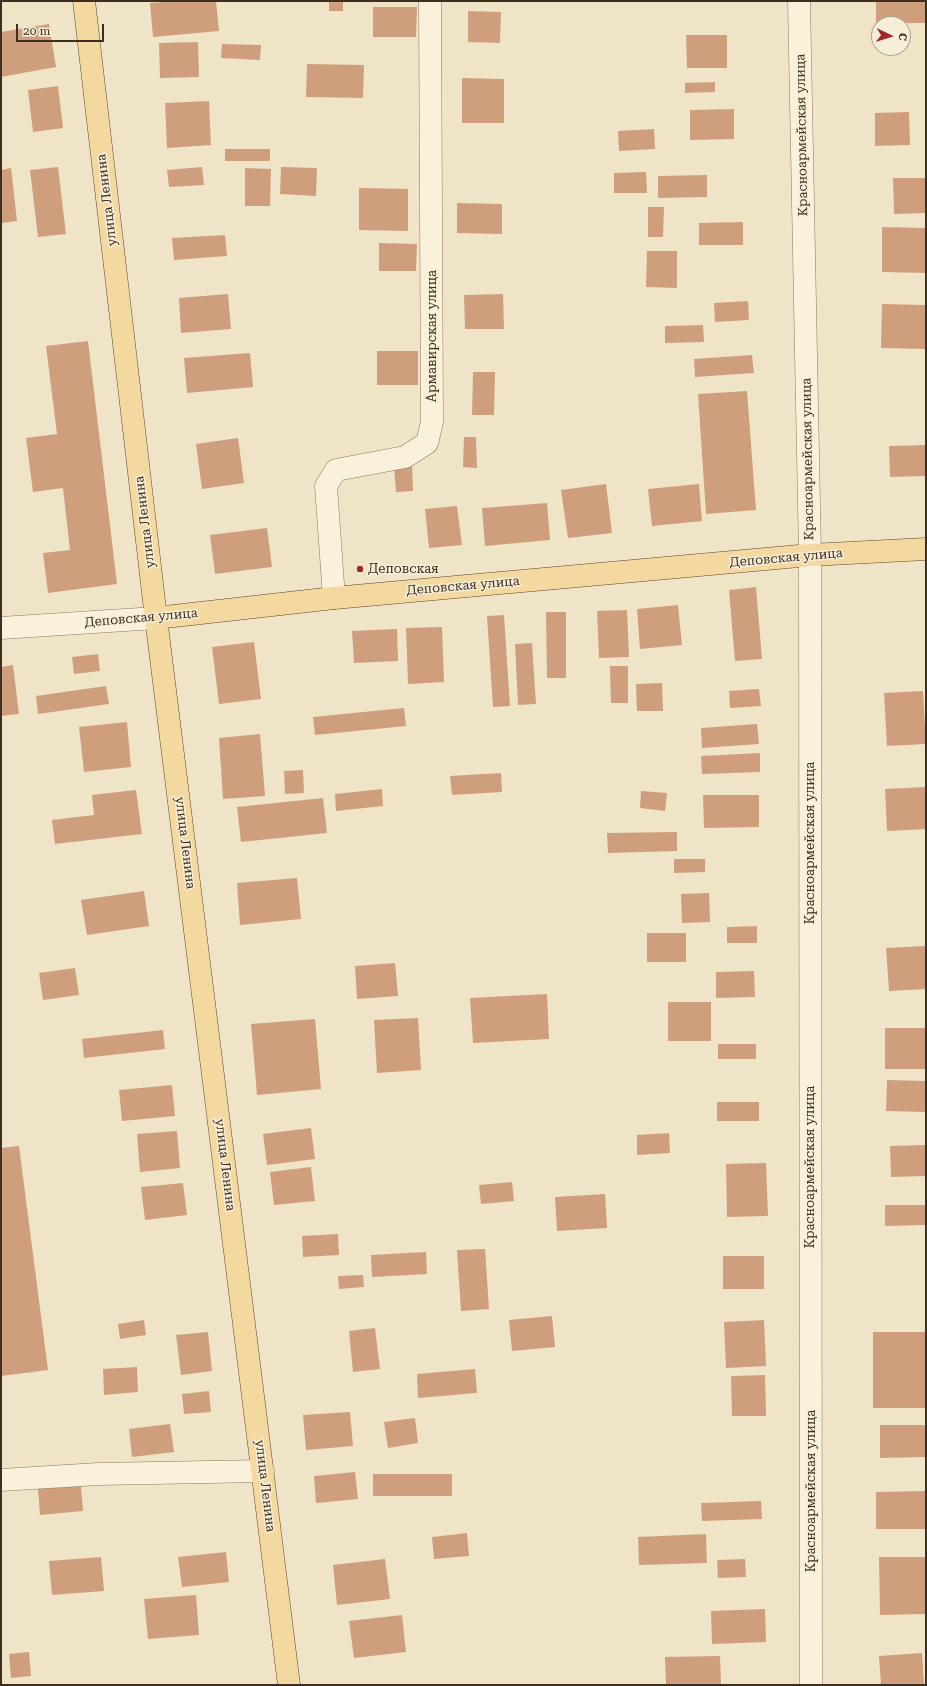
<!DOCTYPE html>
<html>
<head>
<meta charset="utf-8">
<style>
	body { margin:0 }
	#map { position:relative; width:927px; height:1686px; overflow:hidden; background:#f0e4c8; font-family:"Roboto Serif",serif }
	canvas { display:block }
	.frame { position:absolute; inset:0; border:2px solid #3d2e20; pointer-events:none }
	.north { position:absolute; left:871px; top:16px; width:40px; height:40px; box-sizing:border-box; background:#f7eed8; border:1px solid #ada18e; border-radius:50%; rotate:94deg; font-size:11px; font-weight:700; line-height:16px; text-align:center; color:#3d2e20 }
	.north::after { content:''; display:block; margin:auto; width:14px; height:18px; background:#9e2a2b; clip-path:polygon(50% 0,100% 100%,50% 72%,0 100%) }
	.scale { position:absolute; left:16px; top:24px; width:88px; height:18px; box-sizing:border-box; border:2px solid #3d2e20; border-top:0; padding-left:5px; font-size:12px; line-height:14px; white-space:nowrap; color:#3d2e20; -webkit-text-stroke:3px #f7eed8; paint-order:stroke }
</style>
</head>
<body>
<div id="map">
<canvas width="927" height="1686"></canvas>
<div class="frame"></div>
<div class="north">С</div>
<div class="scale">20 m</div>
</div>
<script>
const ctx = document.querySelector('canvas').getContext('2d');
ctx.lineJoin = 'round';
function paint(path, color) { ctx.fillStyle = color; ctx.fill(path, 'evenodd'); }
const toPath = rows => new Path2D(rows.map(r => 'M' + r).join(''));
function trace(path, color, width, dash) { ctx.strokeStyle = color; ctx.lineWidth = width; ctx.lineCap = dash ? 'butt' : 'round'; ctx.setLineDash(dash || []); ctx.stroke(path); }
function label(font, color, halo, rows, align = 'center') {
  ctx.font = font + ' "Roboto Serif",serif'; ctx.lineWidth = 3; ctx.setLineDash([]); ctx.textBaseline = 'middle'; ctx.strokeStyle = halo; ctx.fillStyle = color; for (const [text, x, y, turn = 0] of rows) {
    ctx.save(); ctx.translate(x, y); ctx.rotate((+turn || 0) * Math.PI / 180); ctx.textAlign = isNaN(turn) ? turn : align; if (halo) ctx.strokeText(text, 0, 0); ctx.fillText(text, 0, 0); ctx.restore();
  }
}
const building = toPath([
	[178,1,216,1,219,31,153,37,150,3],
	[329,1,343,1,343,11,329,11],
	[876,1,926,1,926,23,876,23],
	[373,7,417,7,416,37,373,37],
	[468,11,501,12,500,43,468,42],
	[49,24,56,67,1,77,1,32],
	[686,35,727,35,727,68,687,68],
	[198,42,199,77,160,78,159,43],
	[222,44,261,45,260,60,221,58],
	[307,64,364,65,363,98,306,97],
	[462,78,504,79,504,123,462,123],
	[715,82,715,92,685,93,685,83],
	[58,86,63,128,33,132,28,90],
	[209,101,211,145,167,148,165,103],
	[734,109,734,139,690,140,690,110],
	[909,112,910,145,875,146,875,113],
	[654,129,655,149,619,151,618,131],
	[225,149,270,149,270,161,225,161],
	[58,167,66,234,38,237,30,170],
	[202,167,204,185,169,187,167,170],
	[281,167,317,168,316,196,280,194],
	[11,168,17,221,1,223,1,170],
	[245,168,271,169,270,206,245,206],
	[646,172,647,193,614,193,614,173],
	[707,175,707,197,658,198,658,176],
	[893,178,926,178,926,213,894,214],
	[359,188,408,189,408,231,359,230],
	[457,203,502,204,502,234,457,233],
	[648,207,664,207,663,237,648,237],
	[743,222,743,245,699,245,699,223],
	[882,227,926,228,926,273,882,272],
	[225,235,227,256,174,260,172,238],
	[379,243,417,244,416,271,379,271],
	[647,251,677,251,677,288,646,287],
	[228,294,231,329,181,333,179,298],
	[503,294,504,329,465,329,464,295],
	[748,301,749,320,715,322,714,303],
	[882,304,926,305,926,349,881,348],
	[703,325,704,342,665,343,665,326],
	[88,341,117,584,48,593,43,553,70,550,63,488,33,492,26,438,57,434,46,346],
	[377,351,418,351,418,385,377,385],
	[250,353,253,387,187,393,184,358],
	[752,355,754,373,695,377,694,359],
	[473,372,495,372,494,415,472,415],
	[747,391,756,510,706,514,698,394],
	[464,437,476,437,477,468,463,467],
	[238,438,244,483,202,489,196,444],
	[926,445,926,476,890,477,889,446],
	[412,465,413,491,396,492,394,466],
	[606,484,612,533,568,538,561,490],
	[699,484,702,521,652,526,648,489],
	[547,503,550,540,485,546,482,508],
	[457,506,462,545,429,548,425,509],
	[267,528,272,567,215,574,210,535],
	[756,587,762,659,735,661,729,590],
	[678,605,682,645,640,649,637,609],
	[627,610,629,657,599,658,597,611],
	[546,612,566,612,566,678,547,678],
	[504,615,510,706,493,707,487,616],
	[442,627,444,682,408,684,406,628],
	[397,629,398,661,354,663,352,631],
	[254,642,261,699,219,704,212,647],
	[532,643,536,704,518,705,515,644],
	[98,654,100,671,74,674,72,657],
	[13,665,19,714,1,716,1,667],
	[610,666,628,666,628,703,611,703],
	[662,683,663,711,637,711,636,684],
	[106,686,109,704,38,714,36,696],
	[759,689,761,706,730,708,729,691],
	[923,691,926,744,887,746,884,693],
	[404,708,406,726,315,735,313,717],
	[127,722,131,767,84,772,79,727],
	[757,724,759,744,702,748,701,728],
	[260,734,265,796,223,799,219,738],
	[760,753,760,772,702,774,701,756],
	[303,770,304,793,285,794,284,771],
	[501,773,502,792,452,795,450,776],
	[926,787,926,829,887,831,885,789],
	[382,789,383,806,336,811,335,794],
	[136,790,142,834,55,844,52,820,94,815,92,795],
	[641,791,667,793,665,811,640,808],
	[703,795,759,795,759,827,704,828],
	[323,798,327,833,241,842,237,807],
	[677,832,677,851,608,853,607,833],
	[674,859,705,859,705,872,674,873],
	[297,878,301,919,240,925,237,883],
	[144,891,149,926,87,935,81,900],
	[709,893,710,922,682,923,681,894],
	[757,926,757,943,727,943,727,927],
	[647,933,686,933,686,962,647,962],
	[926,946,926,989,889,991,886,948],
	[395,963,398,996,357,999,355,966],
	[75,968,79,995,43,1000,39,973],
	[754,971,755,997,716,998,716,972],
	[547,994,549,1039,473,1043,470,998],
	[668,1002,711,1002,711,1041,668,1041],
	[418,1018,421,1070,377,1073,374,1020],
	[315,1019,321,1089,257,1095,251,1024],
	[885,1028,926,1028,926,1069,885,1069],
	[163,1030,165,1049,84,1058,82,1039],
	[718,1044,756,1044,756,1059,718,1059],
	[887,1080,926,1081,926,1112,886,1111],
	[172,1085,175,1116,122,1121,119,1090],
	[717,1102,759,1102,759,1121,717,1121],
	[311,1128,315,1159,267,1165,263,1134],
	[177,1131,180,1168,140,1172,137,1134],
	[669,1133,670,1153,637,1155,637,1135],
	[926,1145,926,1176,891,1177,890,1146],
	[19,1146,48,1370,1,1376,1,1148],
	[766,1163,768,1216,727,1217,726,1164],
	[311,1167,315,1201,274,1205,270,1172],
	[512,1182,514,1201,481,1204,479,1185],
	[183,1183,187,1215,145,1220,141,1187],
	[605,1194,607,1228,557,1231,555,1197],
	[885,1205,926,1205,926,1225,885,1226],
	[338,1234,339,1255,303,1257,302,1236],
	[485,1249,489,1309,461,1311,457,1250],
	[426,1252,427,1274,372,1277,371,1255],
	[723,1256,764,1256,764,1289,723,1289],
	[363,1275,364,1287,339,1289,338,1276],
	[552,1316,555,1347,512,1351,509,1320],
	[144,1320,146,1335,120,1339,118,1324],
	[764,1320,766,1366,726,1368,724,1322],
	[375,1328,380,1369,353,1372,349,1331],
	[208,1332,212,1371,181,1375,176,1335],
	[873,1332,926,1332,926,1408,873,1408],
	[137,1367,138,1392,104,1395,103,1369],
	[475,1369,477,1393,418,1398,417,1374],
	[765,1375,766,1416,732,1416,731,1376],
	[209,1391,211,1412,184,1414,182,1394],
	[350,1412,353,1446,306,1450,303,1415],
	[415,1418,418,1443,388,1448,384,1422],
	[170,1424,174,1452,132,1457,129,1429],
	[880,1425,926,1425,926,1457,880,1458],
	[355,1472,358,1499,316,1503,314,1476],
	[373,1474,452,1474,452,1496,373,1496],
	[81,1486,83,1511,40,1515,38,1489],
	[926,1491,926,1529,876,1529,876,1492],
	[761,1501,762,1519,702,1521,701,1503],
	[467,1533,469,1556,434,1559,432,1537],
	[706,1534,707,1563,639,1565,638,1537],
	[226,1552,229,1582,182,1587,178,1557],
	[101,1557,104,1591,52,1595,49,1561],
	[879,1557,926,1557,926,1614,880,1615],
	[385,1559,390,1599,337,1605,333,1565],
	[745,1559,746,1577,718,1578,717,1560],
	[196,1595,199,1635,148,1639,144,1599],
	[765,1609,766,1642,712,1644,711,1611],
	[402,1615,406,1652,354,1658,349,1621],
	[29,1652,31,1676,11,1678,9,1654],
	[922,1653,924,1685,881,1685,879,1656],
	[720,1656,721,1685,666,1685,665,1657]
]);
const minor = toPath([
	[799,1,810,555,811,1685],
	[334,598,326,486,336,470,405,457,427,443,432,422,430,1],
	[1,628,156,618],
	[1,1480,98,1474,263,1471]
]);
const major = toPath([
	[84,1,156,618,289,1685],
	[156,618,334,598,810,555,926,549]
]);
const markers = [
	[360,569,4,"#9e2a2b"]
];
const streetNames = [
	["Красноармейская улица",802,135,-91],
	["улица Ленина",107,200,-97],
	["Армавирская улица",432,336,-90],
	["Красноармейская улица",808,459,-91],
	["улица Ленина",145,522,-97],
	["Деповская улица",786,558,-5],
	["Деповская улица",463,586,-5],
	["Деповская улица",141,618,-5],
	["улица Ленина",185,843,83],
	["Красноармейская улица",810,843,-90],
	["улица Ленина",225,1165,83],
	["Красноармейская улица",810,1167,-90],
	["улица Ленина",265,1486,83],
	["Красноармейская улица",811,1491,-90]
];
const poiNames = [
	["Деповская",368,569]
];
paint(building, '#cf9f7d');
trace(minor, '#8d765c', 23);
trace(major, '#5b4430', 23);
trace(minor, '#faf1dc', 22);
trace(major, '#f3d9a0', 22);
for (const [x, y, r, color] of markers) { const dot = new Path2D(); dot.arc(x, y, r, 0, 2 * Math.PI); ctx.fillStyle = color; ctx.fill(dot); trace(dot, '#f7eed8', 1.5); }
label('13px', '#3d2e20', '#f7eed8', streetNames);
label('13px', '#3d2e20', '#f7eed8', poiNames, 'left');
</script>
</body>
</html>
